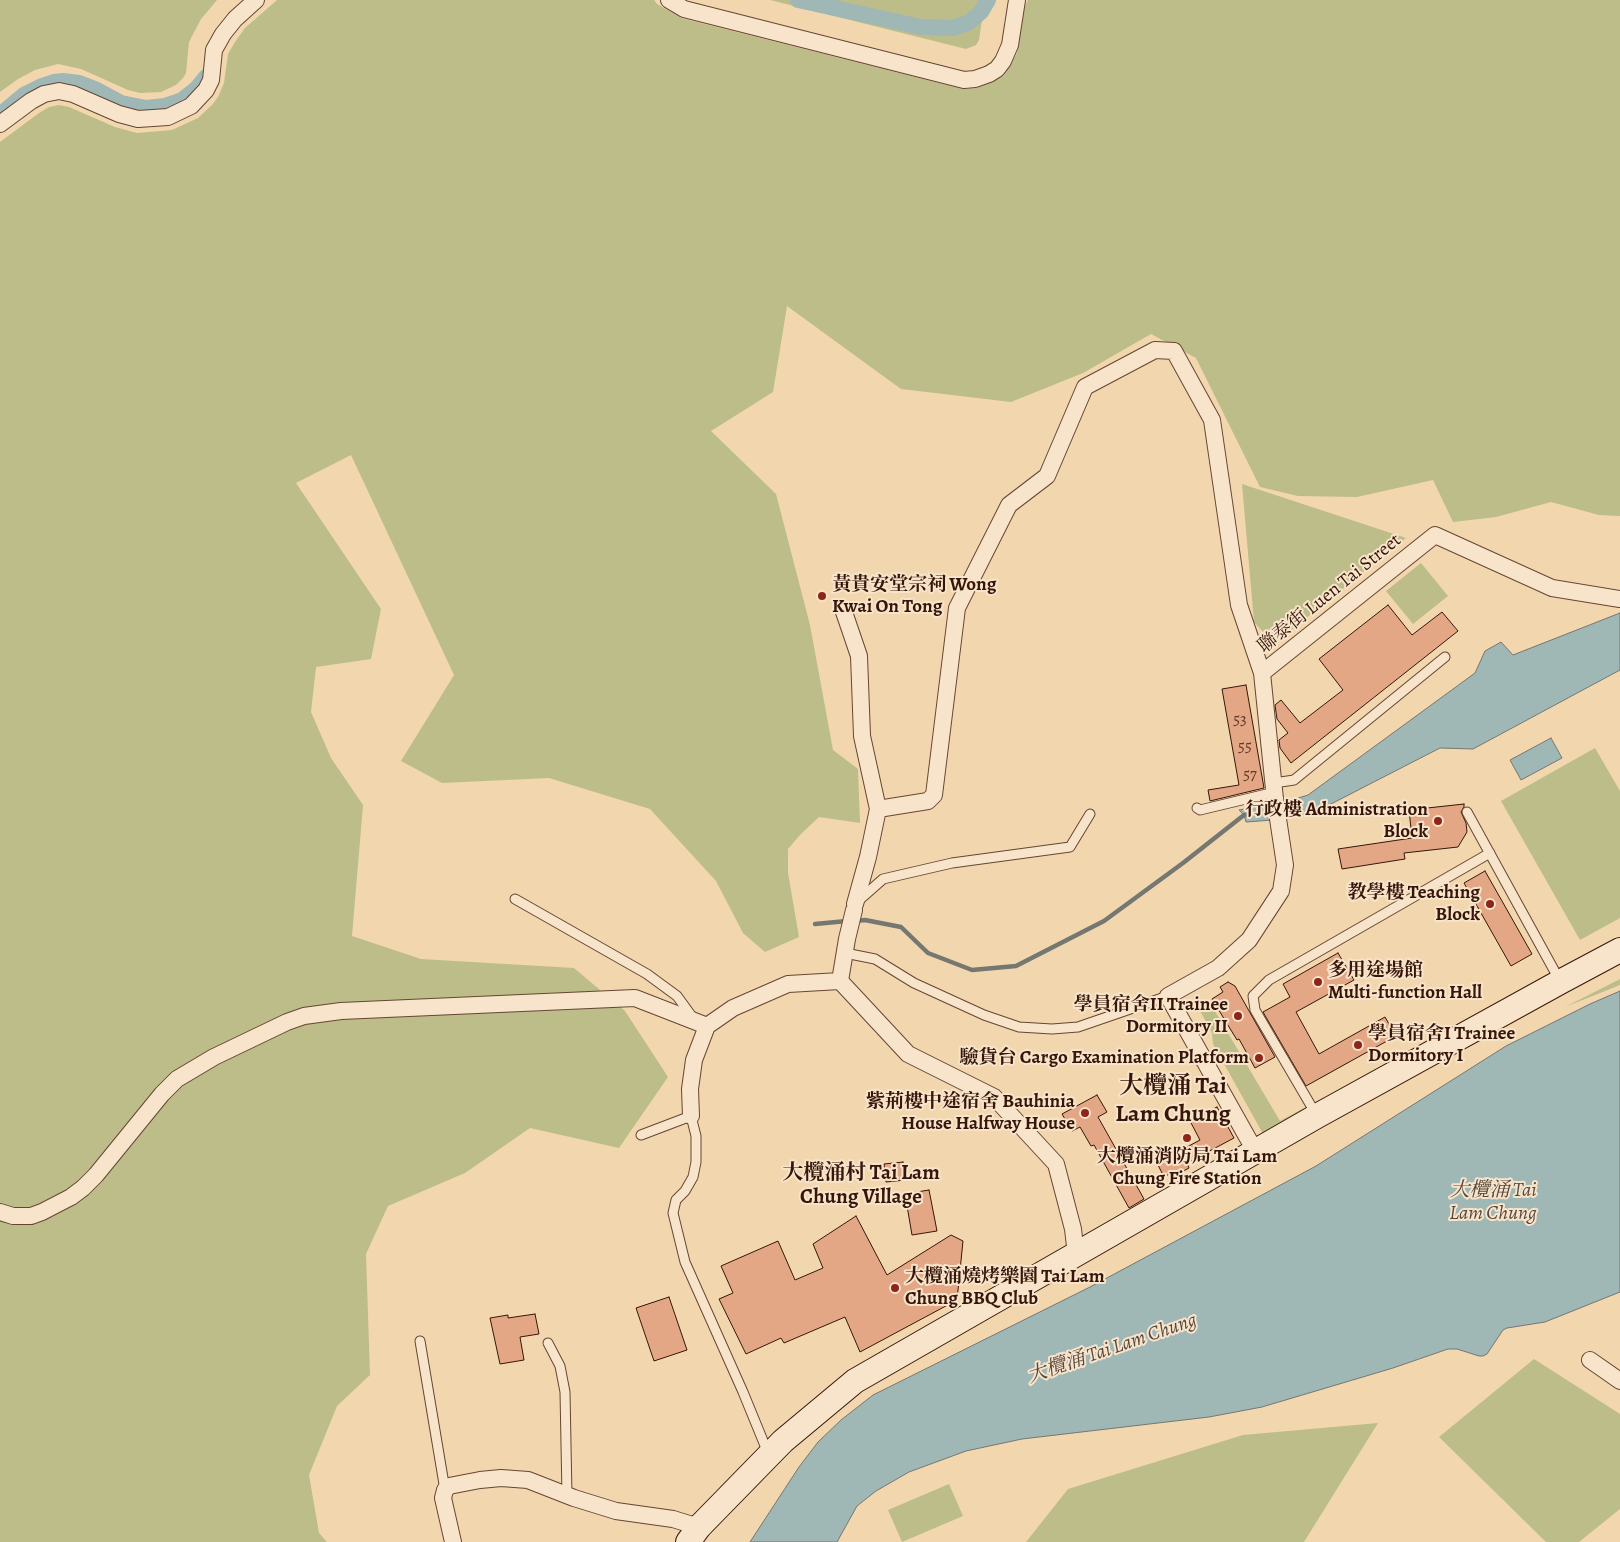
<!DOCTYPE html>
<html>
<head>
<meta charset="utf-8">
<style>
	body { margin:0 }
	canvas { display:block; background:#f2d6ae }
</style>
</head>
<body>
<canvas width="1620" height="1542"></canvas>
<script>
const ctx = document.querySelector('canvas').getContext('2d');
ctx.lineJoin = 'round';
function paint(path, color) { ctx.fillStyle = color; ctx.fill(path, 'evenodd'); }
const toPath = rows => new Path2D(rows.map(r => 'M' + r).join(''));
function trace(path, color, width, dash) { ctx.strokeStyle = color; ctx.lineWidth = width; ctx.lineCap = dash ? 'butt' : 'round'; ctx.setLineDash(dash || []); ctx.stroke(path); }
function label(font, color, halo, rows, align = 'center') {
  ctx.font = font + ' Alegreya,"Noto Serif TC",serif'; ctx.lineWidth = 4; ctx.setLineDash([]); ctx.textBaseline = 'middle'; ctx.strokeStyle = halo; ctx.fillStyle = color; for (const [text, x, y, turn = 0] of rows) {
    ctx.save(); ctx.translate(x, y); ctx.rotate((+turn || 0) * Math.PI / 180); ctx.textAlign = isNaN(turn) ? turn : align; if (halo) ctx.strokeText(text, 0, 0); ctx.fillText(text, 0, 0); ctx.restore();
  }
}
const green = toPath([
	[0,0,217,0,201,19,189,42,186,73,183,78,176,85,161,92,140,93,128,90,81,69,58,64,35,70,18,79,0,92],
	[277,0,654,0,657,4,681,18,963,89,977,88,1004,76,1017,53,1025,6,1028,0,1620,0,1620,516,1599,515,1551,502,1496,517,1453,522,1433,480,1357,497,1298,496,1260,487,1196,358,1151,334,1083,373,1011,402,901,389,787,306,773,392,711,431,776,494,810,625,833,750,858,769,860,823,819,817,800,835,788,849,788,873,799,937,765,952,743,933,716,881,650,809,549,778,442,783,401,761,454,675,351,455,296,483,381,609,371,659,316,667,311,712,331,758,363,805,352,936,421,959,574,968,625,1011,668,1077,619,1148,530,1128,465,1173,388,1206,366,1254,370,1375,337,1406,309,1475,319,1533,327,1542,0,1542,0,142,39,113,49,107,59,105,69,107,115,127,137,133,172,130,198,118,212,105,218,97,224,83,228,54,235,42,245,28],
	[770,0,985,0,979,40,976,45,966,49],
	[1242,484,1406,538,1274,644,1254,622],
	[1421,563,1448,596,1413,624,1386,591],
	[1595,748,1620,791,1620,918,1580,940,1501,801],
	[1620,979,1620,985,1565,1007],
	[1209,1001,1280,1121,1304,1108,1309,1117,1267,1141,1213,1044,1212,1033,1198,1007],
	[1534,1359,1620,1414,1620,1509,1579,1542,1546,1542,1439,1437],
	[1378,1423,1304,1542,1026,1542,1068,1489,1243,1435],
	[949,1484,963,1516,902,1542,888,1510]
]);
const water = toPath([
	[1620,613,1620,670,1473,749,1440,748,1329,805,1319,811,1273,820,1246,822,1244,815,1239,810,1285,802,1308,795,1475,673,1485,651,1501,642,1513,655,1620,613],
	[1551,738,1562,758,1521,780,1510,760,1551,738],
	[1620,991,1620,1292,1545,1322,1507,1328,1503,1330,1487,1354,1483,1356,1479,1356,1457,1349,1448,1349,1393,1368,1262,1407,1209,1417,1022,1439,966,1451,909,1472,876,1491,857,1506,837,1542,750,1542,799,1467,818,1442,841,1420,873,1395,1090,1287,1316,1166,1506,1046,1590,1004,1620,991]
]);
const stream = toPath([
	[855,921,865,920,901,927,928,953,972,970,1016,966,1104,921,1183,863,1244,815,1249,815],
	[815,924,847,921]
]);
const canal = toPath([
	[798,0,921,27,952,28,968,23,981,12,988,0],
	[0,115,24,95,42,86,54,82,63,81,79,83,97,90,121,103,146,108,165,106,182,100,196,89,206,77]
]);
const building = toPath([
	[1388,605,1412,635,1442,612,1458,631,1291,763,1280,748,1279,740,1288,733,1277,719,1275,705,1281,700,1300,723,1343,690,1319,659,1388,605],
	[1246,685,1264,788,1210,801,1208,790,1239,785,1222,689,1246,685],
	[1464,804,1464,807,1461,812,1466,823,1467,832,1458,847,1404,853,1405,859,1342,869,1338,849,1412,838,1409,810,1464,804],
	[1485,871,1532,954,1511,966,1464,883,1485,871],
	[1338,953,1354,980,1296,1012,1319,1054,1385,1017,1396,1036,1306,1086,1263,1012,1290,997,1283,984,1338,953],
	[1228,982,1235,986,1275,1057,1255,1068,1239,1039,1237,1040,1212,999,1223,992,1220,987,1228,982],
	[1097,1095,1107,1112,1098,1117,1144,1199,1129,1208,1094,1145,1091,1146,1080,1127,1072,1131,1062,1114,1097,1095],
	[1217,1107,1234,1138,1187,1163,1189,1168,1176,1175,1174,1171,1164,1177,1157,1163,1200,1140,1190,1121,1217,1107],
	[903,1162,905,1180,886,1182,884,1164,903,1162],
	[929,1190,937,1231,912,1235,905,1194,929,1190],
	[856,1216,887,1275,951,1235,963,1241,957,1300,860,1352,845,1317,784,1343,781,1338,746,1354,719,1299,733,1293,721,1266,778,1241,795,1280,823,1268,813,1244,856,1216],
	[669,1297,687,1350,654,1361,636,1308,669,1297],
	[535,1314,539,1334,520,1337,524,1360,500,1364,490,1318,508,1315,508,1318,535,1314]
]);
const lane = toPath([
	[1274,783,1294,780,1445,657],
	[1197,808,1200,810,1275,792],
	[1467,812,1560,981],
	[515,899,647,974,677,996,693,1018],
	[858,901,883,879,952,863,1070,847,1090,814],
	[845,953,875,959,914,983,984,1015,1019,1027,1052,1029,1078,1027,1168,996],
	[1317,1116,1255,1010,1253,996,1269,980,1490,853],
	[641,1135,691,1116,696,1136,696,1162,693,1177,685,1191,676,1200,673,1213,685,1262,743,1392,768,1453],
	[420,1341,445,1490],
	[548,1343,560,1366,565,1392,567,1496]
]);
const street = toPath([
	[669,0,684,9,964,80,975,79,989,74,997,69,1003,61,1010,45,1017,0],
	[0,124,31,101,44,94,59,91,73,94,119,114,138,119,168,117,191,106,206,90,211,80,214,50,223,34,235,19,256,0],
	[844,612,859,656,862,736,878,809,868,857,855,904],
	[1262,673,1435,535,1552,588,1620,599],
	[878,809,928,801,934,795,957,608,1009,505,1047,476,1085,387,1155,350,1174,351,1212,420,1239,605,1262,673,1275,799,1285,865,1281,891,1249,940,1218,968,1168,996,1255,1151],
	[854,910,847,939,840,981,908,1054,994,1097,1056,1164,1073,1229,1076,1255],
	[691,1116,690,1089,694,1060,707,1026],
	[0,1212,13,1216,31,1216,42,1212,71,1197,83,1188,96,1175,162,1094,177,1079,214,1057,287,1022,304,1016,341,1011,635,998,707,1026,733,1008,788,984,840,981],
	[1590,1360,1620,1381],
	[453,1542,443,1498,445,1490,449,1486,480,1480,501,1478,528,1480,574,1498,616,1511,673,1519,699,1527]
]);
const secondary = toPath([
	[688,1542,699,1527,783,1441,855,1381,1317,1116,1560,982,1620,950]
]);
const markers = [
	[822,596,5,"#8f2418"],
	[1438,821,5,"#8f2418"],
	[1490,904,5,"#8f2418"],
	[1318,982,5,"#8f2418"],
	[1238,1016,5,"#8f2418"],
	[1358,1045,5,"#8f2418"],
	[1259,1058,5,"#8f2418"],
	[1085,1113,5,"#8f2418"],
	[1187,1138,5,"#8f2418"],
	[895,1288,5,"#8f2418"]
];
const numberNames = [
	["53",1240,720],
	["55",1245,747],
	["57",1250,775]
];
const poiNames = [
	["黃貴安堂宗祠 Wong",832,585,"left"],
	["Kwai On Tong",832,607,"left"],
	["行政樓 Administration",1428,810],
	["Block",1428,832],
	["教學樓 Teaching",1480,893],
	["Block",1480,915],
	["多用途場館",1328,971,"left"],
	["Multi-function Hall",1328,993,"left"],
	["學員宿舍II Trainee",1228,1005],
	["Dormitory II",1228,1027],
	["學員宿舍I Trainee",1368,1034,"left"],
	["Dormitory I",1368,1056,"left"],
	["驗貨台 Cargo Examination Platform",1249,1058],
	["紫荊樓中途宿舍 Bauhinia",1075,1102],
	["House Halfway House",1075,1124],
	["大欖涌消防局 Tai Lam",1187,1157,"center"],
	["Chung Fire Station",1187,1179,"center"],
	["大欖涌燒烤樂園 Tai Lam",905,1277,"left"],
	["Chung BBQ Club",905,1299,"left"]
];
const streetNames = [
	["聯泰街 Luen Tai Street",1330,594,-39]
];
const waterNames = [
	["大欖涌 Tai",1493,1191],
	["Lam Chung",1493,1214],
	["大欖涌 Tai Lam Chung",1112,1349,-19]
];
const quarterNames = [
	["大欖涌村 Tai Lam",861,1174],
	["Chung Village",861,1198]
];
const districtNames = [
	["大欖涌 Tai",1173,1087],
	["Lam Chung",1173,1115]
];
paint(green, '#bdbd89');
paint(water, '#9fb7b5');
trace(water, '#757771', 1);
trace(stream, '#757771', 4.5);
trace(canal, '#9fb7b5', 16);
paint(building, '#e3a785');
trace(building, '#37160a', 1);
trace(lane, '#664633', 11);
trace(street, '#664633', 18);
trace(secondary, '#37160a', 26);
trace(lane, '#f7e4ca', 9);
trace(street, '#f7e4ca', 16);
trace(secondary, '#f7e4ca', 24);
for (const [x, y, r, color] of markers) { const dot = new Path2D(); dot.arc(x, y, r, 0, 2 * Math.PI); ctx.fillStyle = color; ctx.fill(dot); trace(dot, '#f7e4ca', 2); }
label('16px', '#623a29', null, numberNames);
label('bold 19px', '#37160a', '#f7e4ca', poiNames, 'right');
label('19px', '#37160a', '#f7e4ca', streetNames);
label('italic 20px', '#56463d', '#f7e4ca', waterNames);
label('bold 21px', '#37160a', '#f7e4ca', quarterNames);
label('bold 24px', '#37160a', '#f7e4ca', districtNames);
</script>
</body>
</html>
